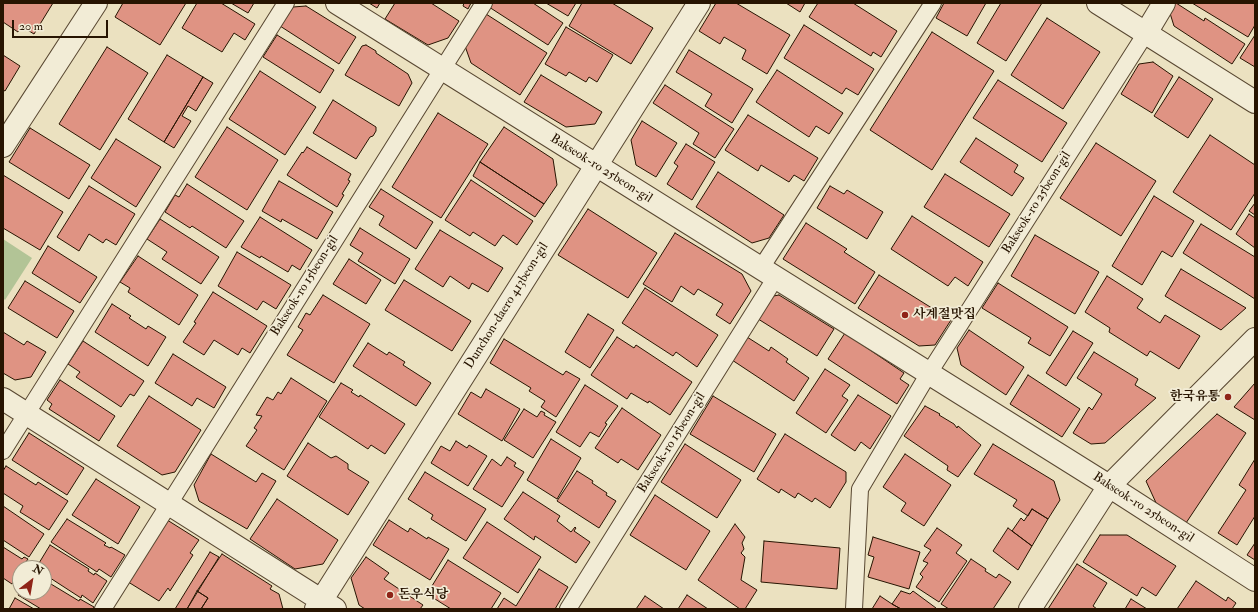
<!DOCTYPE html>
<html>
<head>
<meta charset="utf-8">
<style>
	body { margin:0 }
	#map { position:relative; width:1258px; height:612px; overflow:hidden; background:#ebe1c0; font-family:"IM FELL Double Pica",serif }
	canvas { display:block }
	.frame { position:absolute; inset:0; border:4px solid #271401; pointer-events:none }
	.north { position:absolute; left:12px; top:560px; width:40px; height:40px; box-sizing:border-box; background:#f2ecd6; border:1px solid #a19681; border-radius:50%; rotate:31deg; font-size:11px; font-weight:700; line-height:16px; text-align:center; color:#271401 }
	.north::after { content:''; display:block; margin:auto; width:14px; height:18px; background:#8f2418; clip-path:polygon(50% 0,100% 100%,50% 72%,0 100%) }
	.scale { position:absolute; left:12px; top:20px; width:96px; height:18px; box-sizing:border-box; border:2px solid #271401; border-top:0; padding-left:5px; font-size:12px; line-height:14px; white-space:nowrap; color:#271401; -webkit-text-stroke:3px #f2ecd6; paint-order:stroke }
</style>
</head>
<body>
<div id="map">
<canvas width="1258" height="612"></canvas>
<div class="frame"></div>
<div class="north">N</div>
<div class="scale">20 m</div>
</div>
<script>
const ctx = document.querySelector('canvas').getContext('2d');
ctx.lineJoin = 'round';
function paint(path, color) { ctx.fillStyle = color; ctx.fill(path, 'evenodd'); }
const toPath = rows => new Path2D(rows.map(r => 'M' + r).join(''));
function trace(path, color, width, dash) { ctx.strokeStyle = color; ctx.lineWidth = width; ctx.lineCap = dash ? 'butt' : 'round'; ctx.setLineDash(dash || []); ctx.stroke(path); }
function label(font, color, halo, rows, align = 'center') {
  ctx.font = font + ' "IM FELL Double Pica","Noto Serif KR",serif'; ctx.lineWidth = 3.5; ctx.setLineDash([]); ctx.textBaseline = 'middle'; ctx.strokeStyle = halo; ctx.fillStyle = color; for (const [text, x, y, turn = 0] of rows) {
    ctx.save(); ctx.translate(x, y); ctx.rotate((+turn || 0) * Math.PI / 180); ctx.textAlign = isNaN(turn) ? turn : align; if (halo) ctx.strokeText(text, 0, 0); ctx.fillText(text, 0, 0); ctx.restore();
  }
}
const green = toPath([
	[3,239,32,258,5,300,3,298]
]);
const building = toPath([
	[3,3,53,3,34,34,21,26,18,32,3,22,3,3],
	[123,3,186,3,160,45,115,17,123,3],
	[197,3,221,3,255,24,245,40,234,33,222,52,182,28,197,3],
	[231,3,254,3,248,13,231,3],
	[369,3,380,3,377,8,369,3],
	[395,3,431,3,459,21,448,38,428,45,385,19,395,3],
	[464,3,471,3,468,9,463,6,464,3],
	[492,3,533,3,563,23,548,45,489,7,492,3],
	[546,3,576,3,568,16,546,3],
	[582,3,612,3,653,28,631,64,569,26,582,3],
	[716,3,736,3,790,35,767,74,742,59,746,50,724,37,720,44,699,31,716,3],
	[786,3,805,3,800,12,786,3],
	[818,3,853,3,897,31,881,57,873,52,871,56,809,17,818,3],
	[944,3,986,3,967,36,936,18,944,3],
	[1001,3,1042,3,1006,61,977,43,1001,3],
	[1173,3,1176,3,1204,21,1205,18,1245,44,1232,64,1174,26,1169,10,1173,3],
	[1192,3,1255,3,1255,25,1248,37,1192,3],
	[306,6,356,37,339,64,280,26,293,7,306,6],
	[486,14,547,53,520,95,471,63,465,46,486,14],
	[1047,18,1100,52,1063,109,1011,75,1047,18],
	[804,25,874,69,858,95,846,88,842,94,784,58,804,25],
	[566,27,613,55,597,82,589,77,586,82,569,72,566,76,545,64,566,27],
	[932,32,994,71,932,170,870,130,932,32],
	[277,35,334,70,320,93,263,57,277,35],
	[1255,35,1255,67,1240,58,1255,35],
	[366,45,376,51,376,53,408,74,412,83,399,106,345,75,362,46,366,45],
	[107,47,148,73,100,150,59,124,107,47],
	[689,50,753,89,732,123,705,106,712,94,676,72,689,50],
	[3,55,20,66,5,91,3,90,3,55],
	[167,55,203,77,164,142,128,119,167,55],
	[1153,62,1173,76,1152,113,1121,94,1139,64,1153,62],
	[777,70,843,113,829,134,816,126,809,137,756,102,777,70],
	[260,71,316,107,285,155,229,119,260,71],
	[541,75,602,112,595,124,566,127,524,102,541,75],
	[203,77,213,83,196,111,188,106,182,116,191,121,174,148,164,142,203,77],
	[1179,77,1213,99,1188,138,1154,116,1179,77],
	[998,80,1067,123,1042,162,973,118,998,80],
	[665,85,734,129,715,158,693,144,699,133,653,103,665,85],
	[333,100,376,127,376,131,373,136,370,137,356,159,313,133,333,100],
	[438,113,488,144,441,218,392,187,438,113],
	[748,115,818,158,804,181,794,175,789,182,761,165,758,171,725,150,748,115],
	[642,121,677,143,656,177,636,165,631,140,642,121],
	[227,127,278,160,247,210,195,177,227,127],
	[504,127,553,159,557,185,544,204,480,162,504,127],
	[30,128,90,165,69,199,9,162,30,128],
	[1210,135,1255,165,1255,193,1231,230,1173,192,1210,135],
	[976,138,1018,165,1014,172,1024,178,1012,196,960,162,976,138],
	[116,139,161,167,136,207,91,178,116,139],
	[1096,143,1156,181,1121,236,1060,198,1096,143],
	[686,144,715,162,692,200,667,184,678,166,674,163,686,144],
	[307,147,351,174,348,180,350,181,342,194,344,195,337,207,287,175,302,152,303,153,307,147],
	[480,162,544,204,535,217,473,176,480,162],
	[718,172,784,215,769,238,752,243,696,207,718,172],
	[945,174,1010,214,989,247,924,207,945,174],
	[3,175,63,212,40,250,3,228,3,175],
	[471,180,533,221,517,245,503,235,495,246,473,232,470,236,445,220,471,180],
	[279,181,333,212,317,239,282,219,281,222,262,211,279,181],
	[187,184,244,221,226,248,192,226,190,228,165,212,175,195,179,197,187,184],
	[89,186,135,214,116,245,106,239,103,243,89,234,79,251,57,237,89,186],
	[830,186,844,194,847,190,883,212,867,239,817,208,830,186],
	[381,189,433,222,416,249,379,225,384,216,369,207,381,189],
	[1154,196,1194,221,1172,257,1162,251,1142,285,1112,266,1154,196],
	[1255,203,1255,215,1249,211,1255,203],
	[588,209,657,253,628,298,558,255,588,209],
	[1249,214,1255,218,1255,248,1236,234,1249,214],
	[912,216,983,262,968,286,955,277,948,286,891,249,912,216],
	[260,217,312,250,300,270,292,265,288,272,261,256,260,258,241,247,260,217],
	[160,219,219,257,201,284,162,259,167,252,147,239,160,219],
	[806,223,847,249,844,252,875,272,855,304,783,259,806,223],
	[1201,224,1255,257,1255,299,1183,253,1201,224],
	[360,228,410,259,395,284,358,261,363,253,350,245,360,228],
	[440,230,503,268,488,292,472,283,469,289,450,276,443,287,415,269,440,230],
	[675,233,742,274,751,291,730,324,716,315,723,304,698,289,694,295,681,286,672,302,643,284,675,233],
	[1035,235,1099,272,1075,314,1011,276,1035,235],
	[48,246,97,277,80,303,32,273,48,246],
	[237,252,291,285,276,309,263,301,257,310,218,286,237,252],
	[138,256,198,295,179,325,128,292,130,288,120,282,138,256],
	[349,259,381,280,366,304,333,284,349,259],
	[1181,269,1246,308,1221,330,1165,296,1181,269],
	[879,275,951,320,935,345,919,346,858,308,879,275],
	[1107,276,1143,299,1137,308,1160,323,1165,315,1200,336,1179,369,1150,351,1147,356,1109,332,1110,328,1085,312,1107,276],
	[404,280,471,321,452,351,385,310,404,280],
	[25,281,74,311,57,338,8,308,25,281],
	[998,283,1068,327,1050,356,1028,343,1031,338,982,308,998,283],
	[645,288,718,335,697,367,676,352,673,356,622,323,645,288],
	[213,292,267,326,250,353,242,348,238,355,214,340,204,355,183,342,196,323,194,322,213,292],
	[323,295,370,324,334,383,287,355,303,330,298,327,306,313,310,315,323,295],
	[779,295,834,329,817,356,755,317,768,297,779,295],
	[112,304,131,316,129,318,146,329,148,326,166,337,148,366,95,332,112,304],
	[588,314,614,330,590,368,565,352,588,314],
	[969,330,1024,367,1006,395,961,365,957,348,969,330],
	[1073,331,1093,343,1066,386,1046,373,1073,331],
	[3,332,24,345,27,341,46,352,31,377,15,380,3,373,3,332],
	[845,333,904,373,900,379,909,385,897,404,828,359,845,333],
	[617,337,634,348,636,345,692,382,670,415,649,401,648,403,631,393,627,399,591,375,617,337],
	[747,337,769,351,771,347,788,359,786,362,809,378,794,401,732,360,747,337],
	[504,339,563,375,566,371,580,379,556,417,541,407,545,401,529,391,531,388,490,363,504,339],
	[83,341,144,381,134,396,130,394,121,407,76,377,80,372,68,364,83,341],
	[368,343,387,355,389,352,405,362,403,365,431,383,416,406,353,366,368,343],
	[1094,352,1138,379,1135,385,1156,398,1105,443,1091,444,1073,433,1089,407,1092,410,1102,394,1077,378,1094,352],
	[173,354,226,387,214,408,197,398,192,406,155,383,173,354],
	[825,369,850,385,842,396,848,400,826,433,796,413,825,369],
	[1028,375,1080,409,1062,437,1010,404,1028,375],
	[291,378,327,401,284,470,246,446,257,430,254,428,262,416,256,415,267,397,273,400,278,392,281,394,291,378],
	[60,380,115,416,99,441,49,409,52,404,47,400,60,380],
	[341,383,353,390,351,392,359,397,360,395,405,424,385,454,371,445,368,449,319,417,341,383],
	[1255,383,1255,420,1234,407,1255,383],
	[585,385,618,406,605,423,607,424,599,437,590,432,580,447,556,432,585,385],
	[486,389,520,409,502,441,458,414,471,392,481,398,486,389],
	[858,395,891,416,870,449,861,442,855,451,831,435,858,395],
	[149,396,201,430,175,472,162,475,117,446,149,396],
	[713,396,776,434,754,472,690,434,713,396],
	[925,406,940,414,939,415,954,424,957,428,958,426,981,445,958,477,947,470,948,466,904,436,925,406],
	[622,408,661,435,638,470,621,459,618,463,595,448,622,408],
	[524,409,537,417,541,411,545,413,544,415,556,422,533,458,504,440,524,409],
	[1217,414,1246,433,1186,523,1157,505,1146,481,1217,414],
	[29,433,84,468,67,495,12,460,29,433],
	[785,434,846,472,846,482,830,508,815,498,812,502,798,493,795,498,781,489,779,493,757,479,785,434],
	[551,439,581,458,557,499,527,480,551,439],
	[456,441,467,448,469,445,487,456,468,486,431,463,441,446,450,451,456,441],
	[308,443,331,458,336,456,348,464,348,469,369,482,348,515,287,476,308,443],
	[685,444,741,480,717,518,661,482,685,444],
	[993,444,1054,481,1060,500,1048,519,1032,509,1028,516,1013,506,1017,500,974,474,993,444],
	[211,454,256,482,262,473,276,481,247,529,199,501,194,485,211,454],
	[905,454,951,485,924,526,901,511,906,503,883,487,905,454],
	[507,457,516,463,514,466,524,472,502,507,473,489,492,459,501,466,507,457],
	[1255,459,1255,516,1237,545,1218,533,1246,490,1239,485,1255,459],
	[6,466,36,485,38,482,68,501,49,530,20,512,23,506,3,493,3,471,6,466],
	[577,471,593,481,592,483,607,493,606,495,616,501,599,528,557,501,577,471],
	[425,472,486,509,466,541,431,519,433,515,408,499,425,472],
	[96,479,140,507,118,544,72,515,96,479],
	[523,492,560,516,557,521,571,532,575,527,576,528,574,531,590,542,576,563,535,536,534,540,504,519,523,492],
	[655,495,710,531,686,570,630,535,655,495],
	[277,499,338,540,323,564,295,569,250,539,277,499],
	[3,506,44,534,29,557,3,540,3,506],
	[1032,509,1048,519,1032,546,1012,531,1021,518,1024,521,1032,509],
	[164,518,199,540,190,553,193,555,170,591,168,588,159,601,125,580,164,518],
	[67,519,106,543,104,545,110,548,111,547,125,555,111,577,99,569,97,572,51,542,67,519],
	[389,520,408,532,410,528,427,539,428,537,449,549,430,580,373,545,389,520],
	[487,522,541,557,518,593,463,558,487,522],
	[735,524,745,537,742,543,744,549,741,553,745,557,741,580,757,590,745,609,740,609,698,580,735,524],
	[937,528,962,545,956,553,967,561,939,602,916,587,923,577,920,574,928,563,923,561,931,550,924,546,937,528],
	[1008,528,1032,546,1018,570,993,551,1008,528],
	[1100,535,1127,535,1176,566,1156,596,1142,587,1137,596,1083,562,1100,535],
	[873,537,920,552,909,589,868,577,874,557,868,555,873,537],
	[764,541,840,548,837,589,761,582,764,541],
	[1255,543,1255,560,1247,555,1255,543],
	[50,545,89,569,88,571,94,575,95,573,107,581,93,603,82,595,81,598,44,574,44,568,36,568,50,545],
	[3,547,22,559,24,557,28,559,22,568,20,568,20,571,12,584,3,578,3,547],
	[210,552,219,557,187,609,175,609,210,552],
	[222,554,272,586,270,589,279,594,283,609,201,609,208,598,197,591,222,554],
	[366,557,389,573,384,579,423,605,420,609,365,609,359,605,351,578,366,557],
	[971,559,986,569,985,571,996,578,999,574,1011,582,993,609,949,609,941,604,971,559],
	[448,560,501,593,491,609,451,609,427,594,448,560],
	[1077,564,1107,583,1093,606,1097,609,1048,609,1077,564],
	[539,569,568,587,555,609,497,609,504,598,516,606,539,569],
	[44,578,47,579,46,581,79,601,80,599,94,607,93,609,41,609,18,595,20,592,44,592,44,578],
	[1196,581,1226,601,1228,597,1236,603,1232,609,1177,609,1196,581],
	[197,591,208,598,201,609,187,609,197,591],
	[901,591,910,594,913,591,936,608,935,609,901,609,892,604,901,591],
	[687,595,708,609,678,609,687,595],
	[645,596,664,609,636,609,645,596],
	[880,596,892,604,901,609,872,609,880,596],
	[15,598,34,609,9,609,15,598],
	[1131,599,1147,609,1125,609,1131,599]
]);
const service = toPath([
	[761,268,933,3],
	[3,451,286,3],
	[103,609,484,3],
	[568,609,776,277],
	[854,609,860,489,929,373,1146,33]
]);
const minor = toPath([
	[337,3,1109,486,1255,580],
	[1098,3,1255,102],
	[1146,33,1164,3],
	[3,146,96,3],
	[3,399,335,609],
	[316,609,699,3],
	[1030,609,1109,486,1255,339]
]);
const markers = [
	[905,315,4,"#8f2418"],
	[1228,397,4,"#8f2418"],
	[390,595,4,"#8f2418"]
];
const streetNames = [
	["Bakseok-ro 25beon-gil",601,169,32],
	["Bakseok-ro 25beon-gil",1037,203,-58],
	["Bakseok-ro 15beon-gil",305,286,-58],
	["Dunchon-daero 413beon-gil",507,306,-58],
	["Bakseok-ro 15beon-gil",672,443,-58],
	["Bakseok-ro 25beon-gil",1143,508,33]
];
const poiNames = [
	["사계절맛집",913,315],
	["한국유통",1220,397,"right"],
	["돈우식당",398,595]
];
paint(green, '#b2c496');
paint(building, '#df9383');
trace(building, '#271401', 1);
trace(service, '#584731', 18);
trace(minor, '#584731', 24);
trace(service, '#f2ecd6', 16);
trace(minor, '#f2ecd6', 22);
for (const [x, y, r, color] of markers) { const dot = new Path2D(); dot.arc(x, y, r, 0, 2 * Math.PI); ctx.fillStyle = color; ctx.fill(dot); trace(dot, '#f2ecd6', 1.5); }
label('13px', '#271401', '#f2ecd6', streetNames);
label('bold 13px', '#271401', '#f2ecd6', poiNames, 'left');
</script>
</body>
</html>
